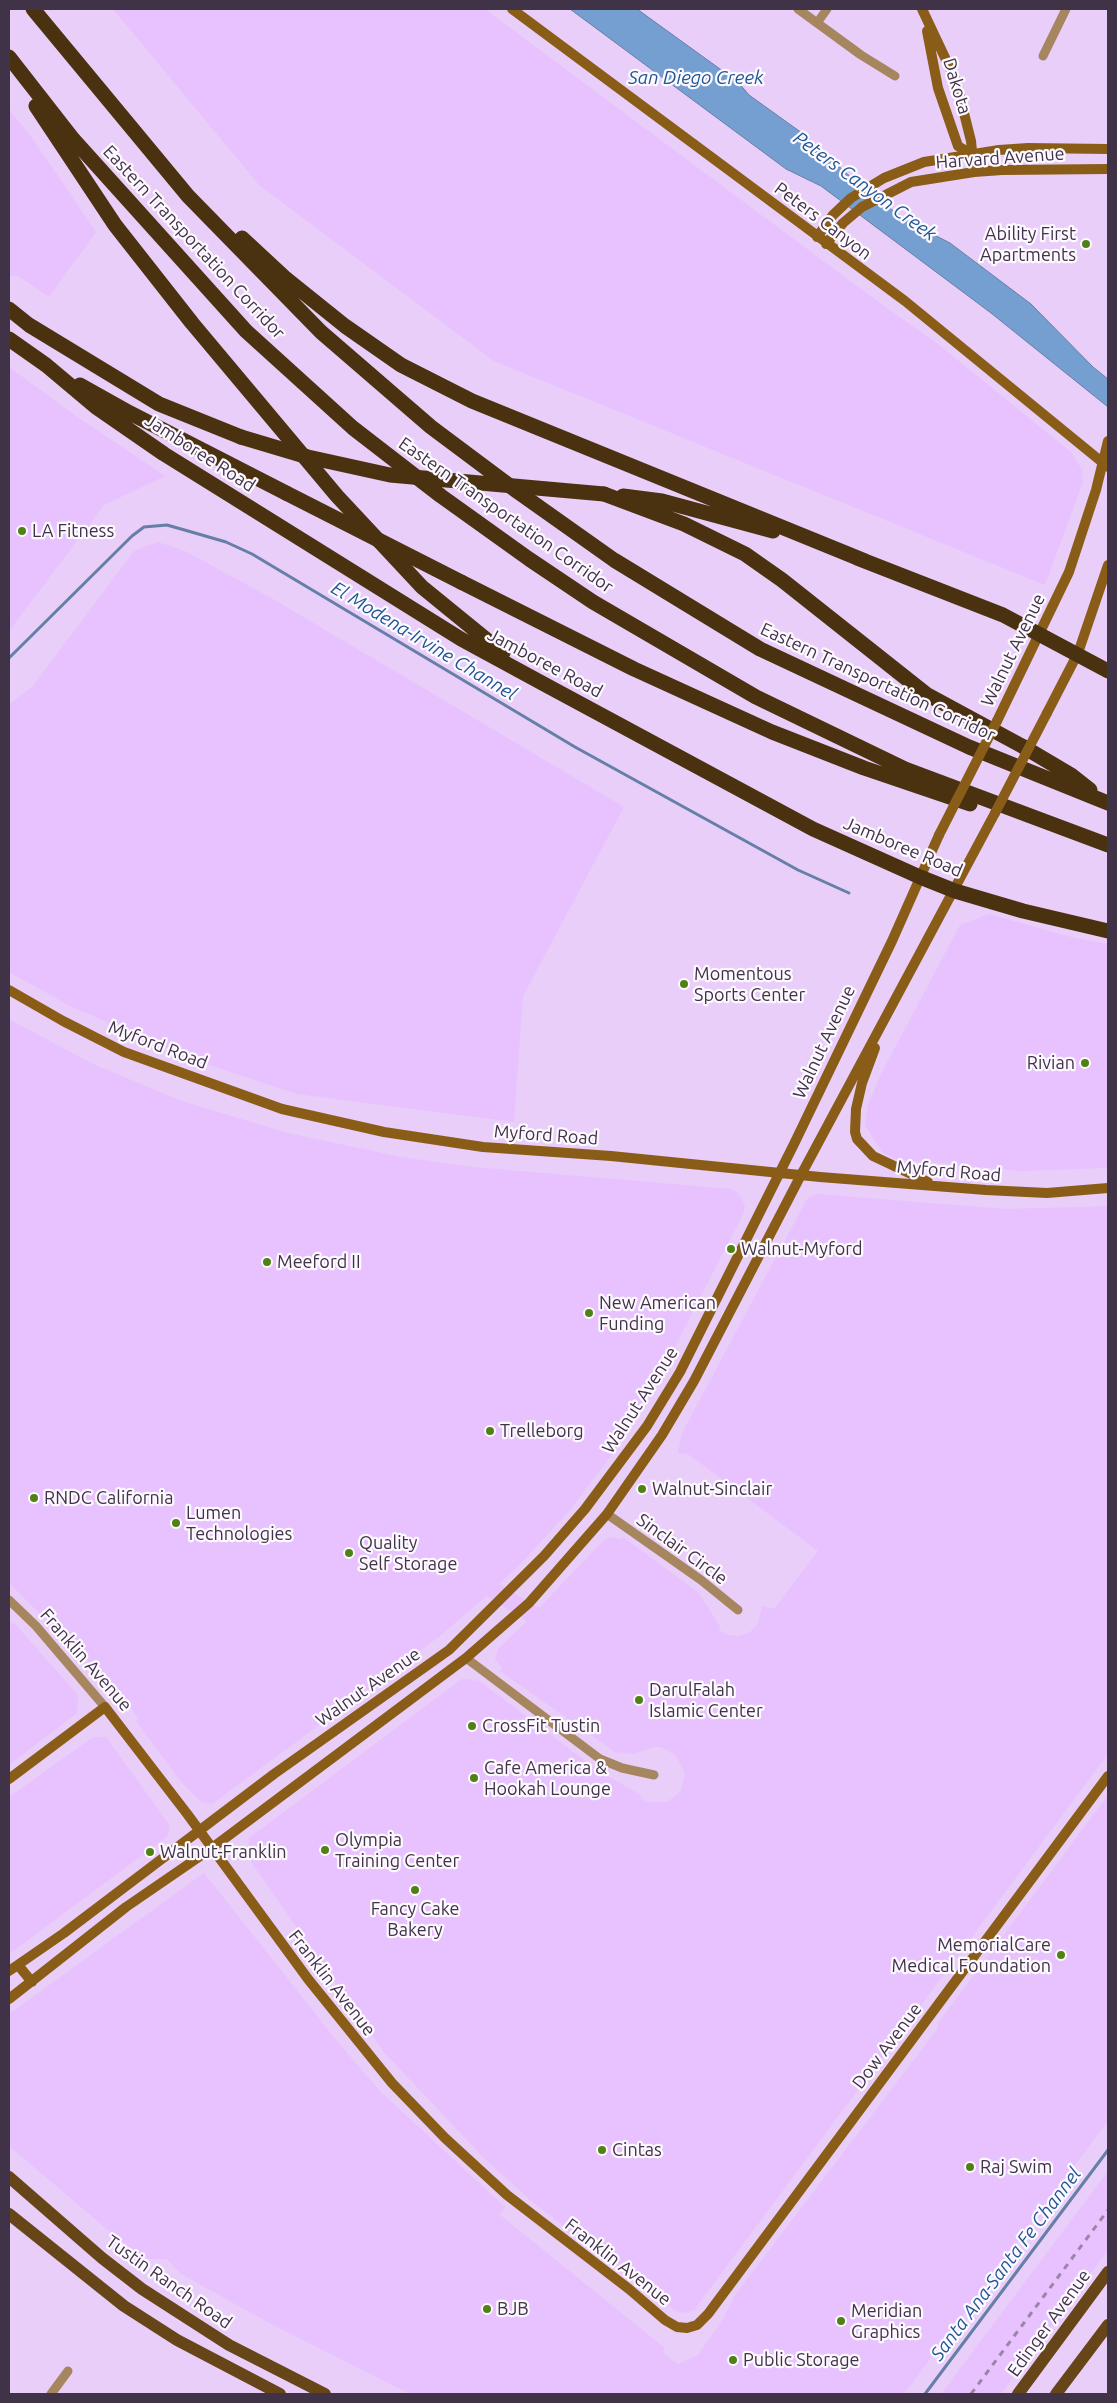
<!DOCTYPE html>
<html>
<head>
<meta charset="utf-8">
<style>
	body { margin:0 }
	#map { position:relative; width:1117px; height:2403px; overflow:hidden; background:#e9cef9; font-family:Ubuntu,sans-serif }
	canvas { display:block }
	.frame { position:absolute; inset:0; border:10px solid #403348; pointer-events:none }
</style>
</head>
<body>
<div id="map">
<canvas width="1117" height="2403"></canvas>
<div class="frame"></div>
</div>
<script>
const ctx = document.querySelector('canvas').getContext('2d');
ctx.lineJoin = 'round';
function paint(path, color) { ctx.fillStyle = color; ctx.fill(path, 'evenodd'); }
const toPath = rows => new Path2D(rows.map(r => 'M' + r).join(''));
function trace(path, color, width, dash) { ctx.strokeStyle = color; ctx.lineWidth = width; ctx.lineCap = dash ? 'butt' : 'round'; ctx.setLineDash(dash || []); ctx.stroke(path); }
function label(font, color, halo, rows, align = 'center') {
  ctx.font = font + ' Ubuntu,sans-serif'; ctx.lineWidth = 4.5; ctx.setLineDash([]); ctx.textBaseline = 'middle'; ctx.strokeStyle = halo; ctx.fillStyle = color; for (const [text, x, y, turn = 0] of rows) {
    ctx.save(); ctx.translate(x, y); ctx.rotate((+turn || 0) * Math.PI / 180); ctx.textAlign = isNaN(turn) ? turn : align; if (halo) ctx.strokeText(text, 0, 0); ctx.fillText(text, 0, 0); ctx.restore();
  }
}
const built = toPath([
	[113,9,485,9,862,290,939,345,1071,452,1082,470,1083,482,1045,585,494,361,259,185],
	[9,110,30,135,96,232,49,297,18,276,9,276],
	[9,367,76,416,165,476,104,505,9,631],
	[158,542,185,551,273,599,624,807,523,996,514,1122,297,1094,200,1062,72,1007,9,972,9,704,32,687,134,551],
	[989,914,1071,937,1108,944,1108,1168,1020,1171,895,1159,882,1152,865,1125,868,1105,881,1074,960,925],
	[9,1019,93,1064,182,1101,288,1133,401,1157,473,1167,731,1189,737,1192,745,1205,744,1212,665,1366,619,1445,569,1511,525,1559,499,1584,539,1608,602,1542,610,1537,620,1539,623,1537,699,1593,720,1627,719,1630,728,1635,739,1636,750,1632,758,1624,762,1606,774,1609,818,1551,688,1454,678,1453,682,1433,807,1199,817,1194,1006,1209,1108,1206,1108,1754,694,2310,684,2313,676,2311,530,2200,485,2159,383,2051,249,1859,249,1838,462,1679,470,1679,475,1682,478,1680,600,1772,641,1795,640,1798,648,1802,667,1802,681,1791,685,1774,676,1756,661,1747,654,1747,633,1754,615,1752,500,1671,502,1668,495,1659,498,1649,527,1621,486,1596,440,1636,212,1804,201,1802,182,1783,136,1721,138,1718,112,1682,109,1682,9,1583],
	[9,1621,12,1624,14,1623,78,1695,77,1713,9,1765],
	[93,1737,106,1737,168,1823,170,1828,167,1837,9,1954,9,1797],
	[1108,1795,1108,2121,904,2394,410,2394,273,2325,181,2274,167,2259,142,2259,9,2146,9,2014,204,1873,341,2046,381,2092,505,2207,500,2215,665,2348,663,2353,678,2364,698,2355,723,2319,735,2295,938,2028,938,2023],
	[1108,2171,1108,2250,1001,2394,941,2394]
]);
const water = toPath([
	[570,9,637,9,738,82,749,95,802,133,854,180,891,209,911,223,950,243,1031,304,1093,367,1108,379,1108,407,991,313,821,186,786,169,570,9]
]);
const stream = toPath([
	[9,658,132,536,144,527,167,525,195,533,226,542,252,554,575,747,798,870,849,893],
	[925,2394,1108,2150]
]);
const street = toPath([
	[798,9,861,55,895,76],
	[817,23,827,9],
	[1043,56,1066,9],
	[607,1514,701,1580,738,1610],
	[9,1600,36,1626,105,1707],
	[466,1658,600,1759,622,1768,654,1775],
	[51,2394,68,2371]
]);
const secondary = toPath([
	[512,9,905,301,1108,467],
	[922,9,956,81,971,141,974,172],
	[927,31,938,88,958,146,971,154],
	[817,237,833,215,851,198,884,178,924,162,999,150,1028,148,1108,149],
	[826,244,843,223,862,207,911,182,974,172,1002,170,1108,169],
	[1047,713,1078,653,1108,565],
	[997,721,1069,572,1096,490,1108,441],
	[9,990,63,1021,124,1052,282,1109,384,1132,483,1147,611,1156,820,1177,986,1190,1047,1193,1108,1188],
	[875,1048,862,1083,856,1109,855,1132,857,1139,873,1156,928,1182],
	[9,1779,105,1707,188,1815,308,1979,392,2083,445,2138,507,2195,629,2289,665,2320,677,2327,687,2328,697,2325,708,2314,1108,1776],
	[18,1965,32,1982],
	[9,1971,64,1933,274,1774,449,1650,544,1556,585,1509,647,1426,680,1372,794,1144,892,941,939,835],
	[9,1999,126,1907,212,1848,466,1658,529,1603,607,1514,662,1435,694,1381,801,1175,995,813]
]);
const primary = toPath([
	[9,2177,102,2258,142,2289,229,2345,325,2394],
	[9,2214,124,2306,177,2340,280,2394],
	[1018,2394,1108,2272],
	[1056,2394,1108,2325]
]);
const highway = toPath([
	[33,9,188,196,321,332,431,427,518,492,614,560,760,649,969,747,1108,803],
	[9,57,73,139,246,331,353,428,441,496,529,559,593,602,756,697,905,769,1108,845],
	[36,106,115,225,192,323,337,496,422,587,503,653],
	[242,238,284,277,345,326,401,365,472,401,865,561],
	[9,309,29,325,159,404,241,437],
	[9,339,46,365,96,407,164,454,461,639,542,683,813,829,920,877,955,891,1023,911,1108,931],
	[80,385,130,413,286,493],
	[604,494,684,524,745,554,782,580,926,694,1022,746,1071,775,1090,790],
	[623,496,662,501,773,531],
	[857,558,1003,615,1108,671],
	[461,582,634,669,772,732,864,768,970,804]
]);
const rail = toPath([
	[971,2394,1108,2210]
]);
const secondaryBridge = toPath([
	[995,813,1047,713],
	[939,835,997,721]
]);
const highwayBridge = toPath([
	[241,437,308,457,390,475,604,494],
	[286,493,461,582]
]);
const markers = [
	[1086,244,5,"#4f8115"],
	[22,531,5,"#4f8115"],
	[684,984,5,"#4f8115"],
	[1085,1063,5,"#4f8115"],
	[731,1249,5,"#4f8115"],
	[267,1262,5,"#4f8115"],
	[589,1313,5,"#4f8115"],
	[490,1431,5,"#4f8115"],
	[642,1489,5,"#4f8115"],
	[34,1498,5,"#4f8115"],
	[176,1523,5,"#4f8115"],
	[349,1553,5,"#4f8115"],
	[639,1700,5,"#4f8115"],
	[472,1726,5,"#4f8115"],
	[474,1778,5,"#4f8115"],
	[325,1850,5,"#4f8115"],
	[150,1852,5,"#4f8115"],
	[415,1890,5,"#4f8115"],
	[1061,1955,5,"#4f8115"],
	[602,2150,5,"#4f8115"],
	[970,2167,5,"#4f8115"],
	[487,2309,5,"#4f8115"],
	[841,2321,5,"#4f8115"],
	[733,2360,5,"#4f8115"]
];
const streetNames = [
	["Dakota",957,86,73],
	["Harvard Avenue",1000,158,-4],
	["Peters Canyon",823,221,37],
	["Eastern Transportation Corridor",194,242,47],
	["Jamboree Road",200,453,33],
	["Eastern Transportation Corridor",506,515,35],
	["Walnut Avenue",1013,650,-64],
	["Jamboree Road",545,663,28],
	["Eastern Transportation Corridor",878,682,25],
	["Jamboree Road",903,847,23],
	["Walnut Avenue",824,1042,-65],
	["Myford Road",158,1045,21],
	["Myford Road",546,1135,4],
	["Myford Road",949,1171,5],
	["Walnut Avenue",640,1400,-57],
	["Sinclair Circle",682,1549,36],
	["Franklin Avenue",86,1660,49],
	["Walnut Avenue",368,1687,-35],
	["Franklin Avenue",332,1983,52],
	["Dow Avenue",887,2046,-53],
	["Franklin Avenue",618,2262,38],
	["Tustin Ranch Road",169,2282,35],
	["Edinger Avenue",1049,2323,-54]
];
const poiNames = [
	["Ability First",1076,234,"right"],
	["Apartments",1076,255,"right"],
	["LA Fitness",32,531],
	["Momentous",694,974],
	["Sports Center",694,995],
	["Rivian",1075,1063,"right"],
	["Walnut-Myford",741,1249],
	["Meeford II",277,1262],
	["New American",599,1303],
	["Funding",599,1324],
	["Trelleborg",500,1431],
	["Walnut-Sinclair",652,1489],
	["RNDC California",44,1498],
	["Lumen",186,1513],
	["Technologies",186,1534],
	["Quality",359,1543],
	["Self Storage",359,1564],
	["DarulFalah",649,1690],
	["Islamic Center",649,1711],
	["CrossFit Tustin",482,1726],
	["Cafe America &",484,1768],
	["Hookah Lounge",484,1789],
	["Olympia",335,1840],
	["Training Center",335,1861],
	["Walnut-Franklin",160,1852],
	["Fancy Cake",415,1909,"center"],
	["Bakery",415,1930,"center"],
	["MemorialCare",1051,1945,"right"],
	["Medical Foundation",1051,1966,"right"],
	["Cintas",612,2150],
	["Raj Swim",980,2167],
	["BJB",497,2309],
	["Meridian",851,2311],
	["Graphics",851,2332],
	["Public Storage",743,2360]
];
const waterNames = [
	["San Diego Creek",696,78],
	["Peters Canyon Creek",865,186,36],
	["El Modena-Irvine Channel",424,641,31],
	["Santa Ana-Santa Fe Channel",1006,2264,-53]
];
paint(built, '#e7c2fe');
paint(water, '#759fd0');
trace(water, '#657fa7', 1);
trace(stream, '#657fa7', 3);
trace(street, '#a5865f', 9);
trace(secondary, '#895d18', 10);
trace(primary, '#664618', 12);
trace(highway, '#4a3211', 15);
trace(rail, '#9a85a6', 3, [6, 6]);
trace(secondaryBridge, '#895d18', 10);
trace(highwayBridge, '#4a3211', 15);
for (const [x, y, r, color] of markers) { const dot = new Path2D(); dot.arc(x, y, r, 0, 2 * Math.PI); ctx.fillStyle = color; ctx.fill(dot); trace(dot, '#fdf9ff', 2); }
label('18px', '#403348', '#fdf9ff', streetNames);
label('18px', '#403348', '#fdf9ff', poiNames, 'left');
label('italic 19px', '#1d5895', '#fdf9ff', waterNames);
</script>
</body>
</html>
